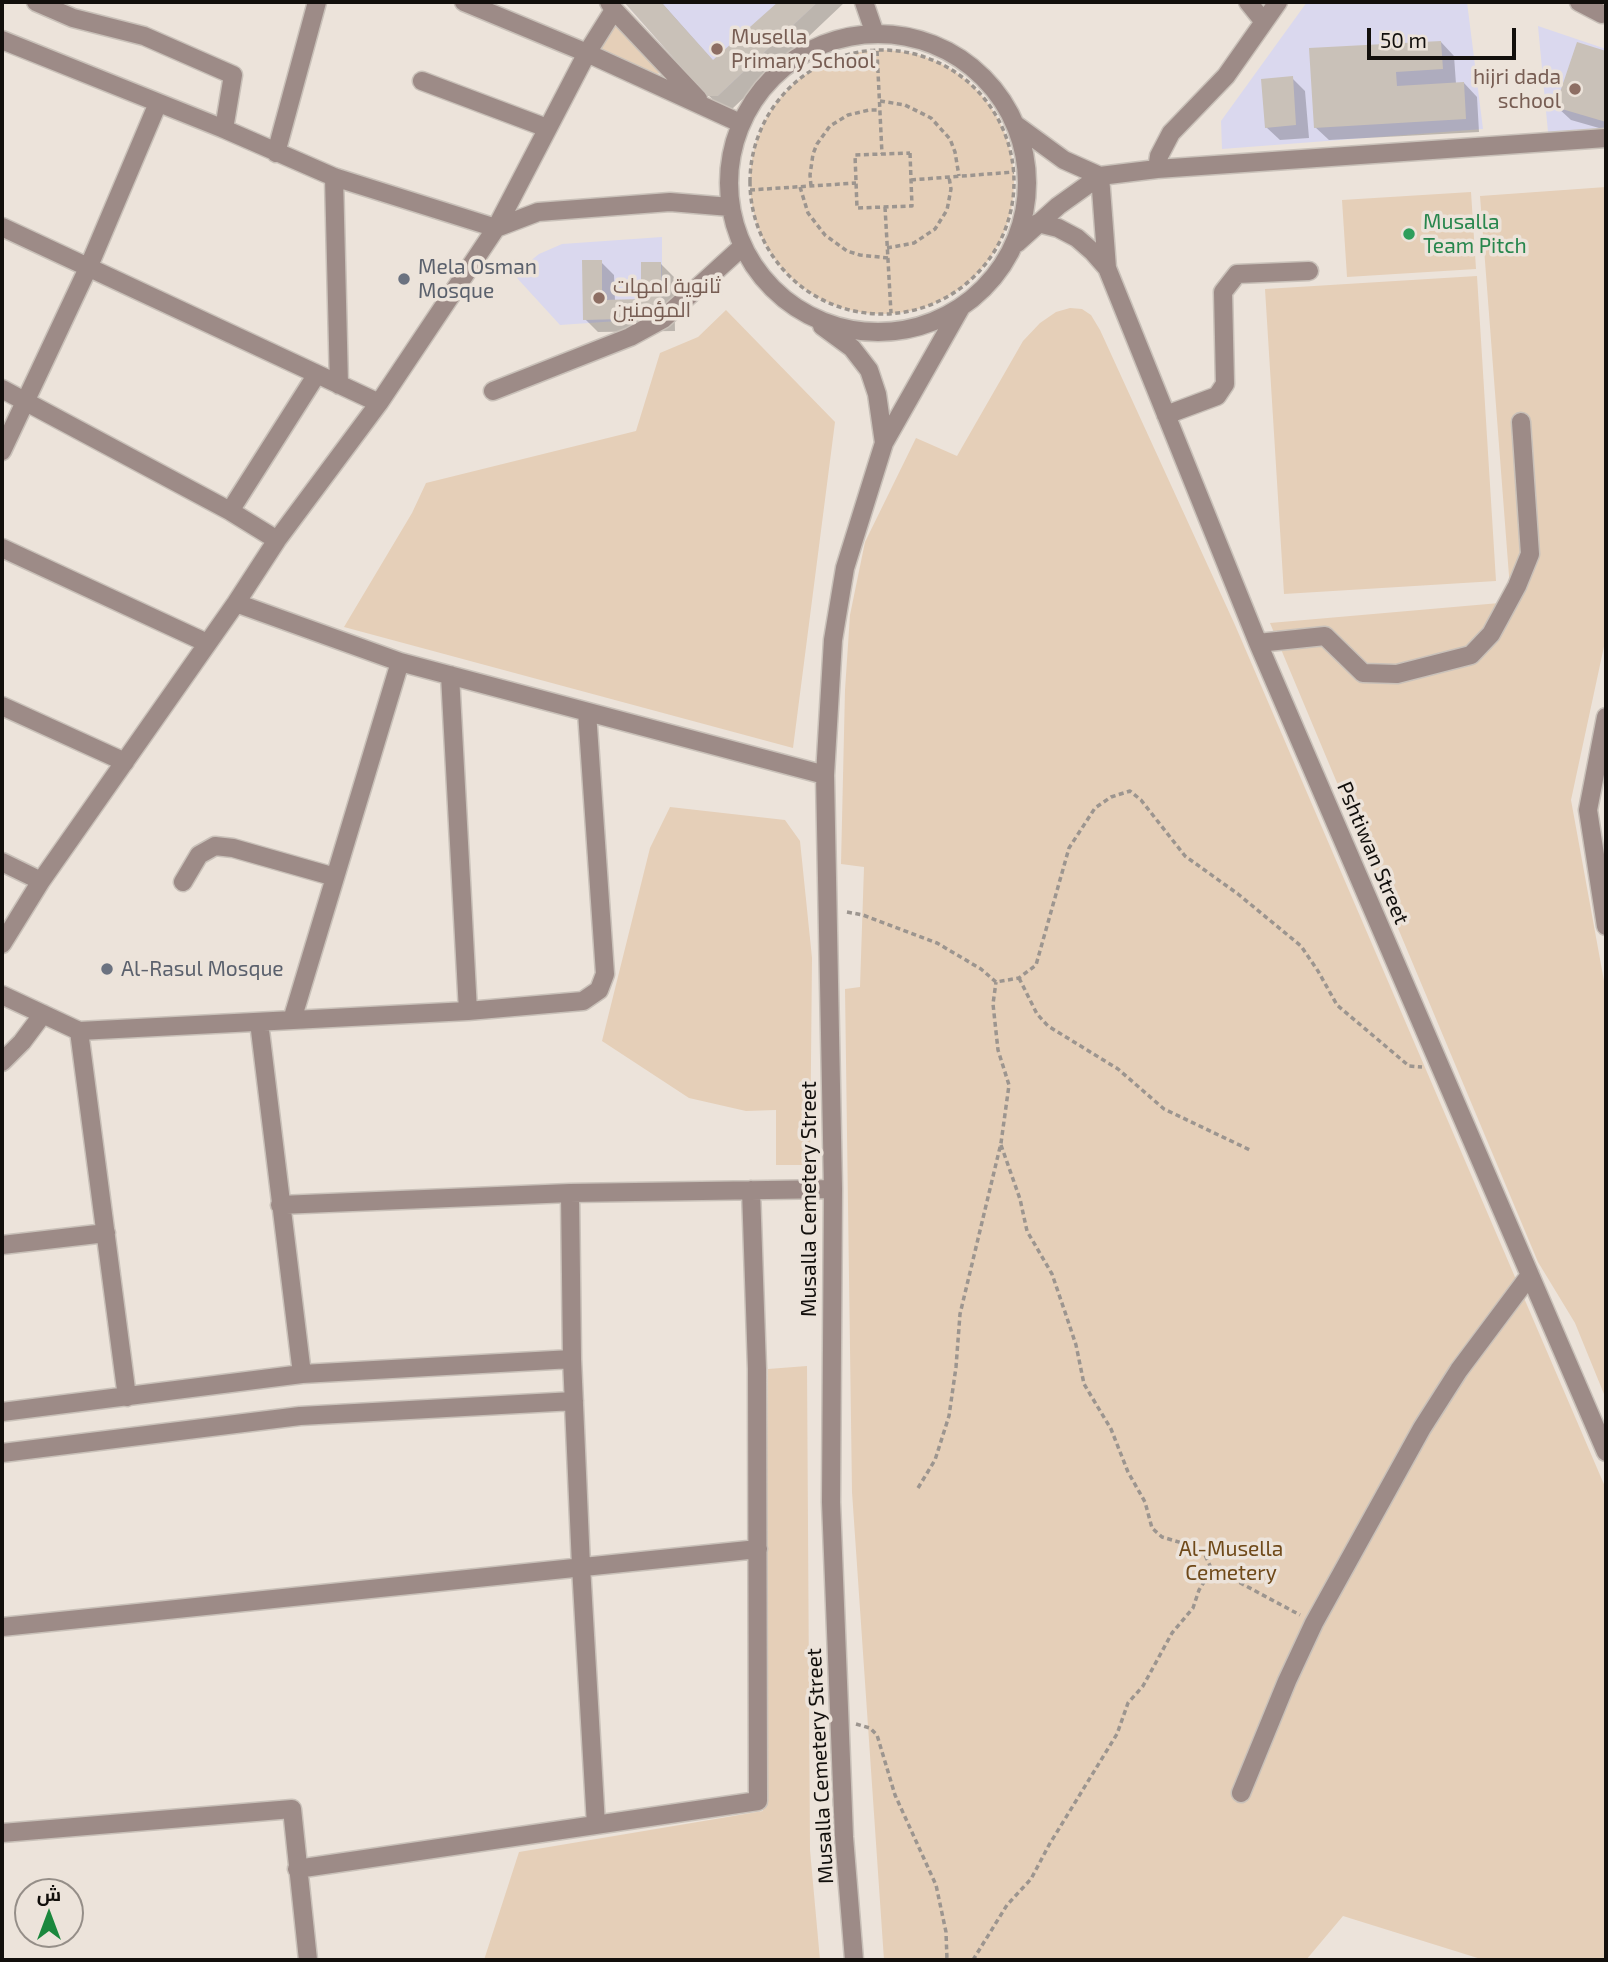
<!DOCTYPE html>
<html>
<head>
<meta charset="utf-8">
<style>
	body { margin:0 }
	#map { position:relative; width:1608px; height:1962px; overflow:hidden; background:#ece3da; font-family:"Exo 2",Cairo,sans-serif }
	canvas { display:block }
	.frame { position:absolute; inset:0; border:4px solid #120f0c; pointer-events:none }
	.north { position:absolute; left:14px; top:1878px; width:70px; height:70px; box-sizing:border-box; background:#ece3da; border:2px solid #958e88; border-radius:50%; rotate:0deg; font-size:19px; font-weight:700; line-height:28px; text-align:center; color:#120f0c }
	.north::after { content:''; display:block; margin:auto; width:24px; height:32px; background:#1b873d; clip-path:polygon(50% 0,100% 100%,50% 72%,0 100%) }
	.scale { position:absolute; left:1367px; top:28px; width:149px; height:32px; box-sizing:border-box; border:4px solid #120f0c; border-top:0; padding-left:9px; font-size:21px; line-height:24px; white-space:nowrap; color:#120f0c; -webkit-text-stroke:5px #ece3da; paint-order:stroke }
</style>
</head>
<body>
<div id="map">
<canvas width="1608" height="1962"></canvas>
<div class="frame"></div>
<div class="north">ش</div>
<div class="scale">50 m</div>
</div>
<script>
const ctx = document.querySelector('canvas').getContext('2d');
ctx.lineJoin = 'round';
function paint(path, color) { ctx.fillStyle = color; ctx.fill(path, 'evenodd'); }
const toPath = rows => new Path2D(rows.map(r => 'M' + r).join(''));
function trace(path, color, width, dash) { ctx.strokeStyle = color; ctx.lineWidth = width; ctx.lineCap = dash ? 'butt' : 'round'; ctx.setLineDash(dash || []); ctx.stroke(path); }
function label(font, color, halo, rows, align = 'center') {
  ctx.font = font + ' "Exo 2",Cairo,sans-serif'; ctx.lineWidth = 7; ctx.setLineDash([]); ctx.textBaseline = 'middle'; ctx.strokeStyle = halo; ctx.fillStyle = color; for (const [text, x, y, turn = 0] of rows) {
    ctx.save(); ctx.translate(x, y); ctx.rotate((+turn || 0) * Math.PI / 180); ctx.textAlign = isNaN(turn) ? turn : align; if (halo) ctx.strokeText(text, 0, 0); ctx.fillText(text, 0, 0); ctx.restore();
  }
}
const education = toPath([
	[624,2,818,2,718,96,707,96],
	[1307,2,1467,2,1483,129,1222,149,1221,121],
	[1538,26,1606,49,1606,129,1548,132],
	[662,237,662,318,560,325,517,278,529,262,539,254,562,244]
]);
const green = toPath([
	[616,19,662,71,660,73,657,74,598,48],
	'750 182a132 132 0 1 1 264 0a132 132 0 1 1-264 0Z',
	[1606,187,1606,637,1571,800,1606,992,1606,1399,1575,1323,1538,1262,1270,623,1511,602,1480,196],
	[1471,192,1476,269,1347,277,1342,200],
	[1477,276,1496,581,1284,594,1265,289],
	[1070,308,1082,309,1091,315,1100,330,1235,625,1606,1489,1606,1960,1484,1960,1343,1916,1306,1960,884,1960,852,1492,845,989,860,987,864,867,841,864,845,690,850,615,865,542,916,438,957,456,1023,341,1040,323,1056,312],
	[726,310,835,422,793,748,344,627,412,513,426,483,636,431,660,353,698,337],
	[670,807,785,820,800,841,812,958,810,1165,776,1165,776,1110,746,1111,689,1098,602,1041,650,848],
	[807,1366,810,1850,820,1960,484,1960,519,1852,763,1811,768,1369]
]);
const shadow = toPath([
	[626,2,661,2,714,62,780,2,845,2,732,109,722,108,708,95],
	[1441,42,1454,56,1456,84,1464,83,1477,97,1479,132,1329,140,1315,127,1311,49],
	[1578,44,1606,53,1606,130,1571,120,1557,107],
	[1292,78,1305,91,1309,138,1280,140,1266,127],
	[601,262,614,275,615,301,643,301,661,264,674,277,675,331,598,332,585,319]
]);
const building = toPath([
	[624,2,661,2,713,60,778,2,818,2,718,96,707,96],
	[1441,41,1443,69,1396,72,1397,86,1464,82,1466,119,1314,128,1309,48],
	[1577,42,1606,51,1606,122,1555,107],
	[1293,76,1296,125,1265,128,1261,79],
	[582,260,602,260,602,300,641,299,641,262,661,262,662,318,583,320]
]);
const path = toPath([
	'750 182a132 132 0 1 1 264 0a132 132 0 1 1-264 0Z',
	[877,51,882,154],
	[880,101,905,105,931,118,950,139,955,152,959,176],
	[910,153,912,206,857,208,855,155,910,153],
	[911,180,1014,172],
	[811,186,810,175,813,154,817,144,830,126,848,115,869,110,880,110],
	[800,187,808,213,825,235,847,251,860,255,888,258],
	[750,190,856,183],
	[885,207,891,313],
	[887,248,914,243,935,229,947,210,951,189,949,177],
	[847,912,863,915,937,943,981,969,996,982,1019,978,1036,965,1069,848,1095,808,1111,797,1130,791,1141,800,1185,856,1238,894,1301,946,1318,971,1337,1005,1409,1066,1422,1067],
	[1019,978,1037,1014,1048,1026,1118,1069,1164,1109,1250,1150],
	[1001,1145,1020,1199,1027,1231,1052,1274,1066,1315,1076,1345,1084,1384,1111,1429,1128,1472,1145,1502,1152,1528,1162,1537,1189,1545,1204,1553,1215,1576],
	[918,1488,935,1460,949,1416,956,1367,960,1314,1001,1143,1009,1085,998,1050,993,1004,996,982],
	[856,1724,870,1728,877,1735,895,1795,936,1885,946,1932,947,1960],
	[973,1960,1007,1905,1031,1879,1049,1845,1117,1734,1128,1703,1143,1686,1172,1633,1193,1608,1199,1590,1206,1579,1215,1576,1233,1579,1300,1615]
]);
const minor = toPath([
	[36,2,73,18,144,36,233,75,224,129],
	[464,2,587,53,740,123],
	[609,2,614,10,698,99],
	[864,2,875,34],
	[1248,2,1264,22],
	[1579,2,1602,14],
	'729 183a149 149 0 1 1 298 0a149 149 0 1 1-298 0Z',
	[2,40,224,129,334,177,496,228,538,212,670,202,730,207],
	[422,81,547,128],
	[1016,125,1064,160,1100,176],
	[276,153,317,2],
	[1157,169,1159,156,1171,133,1226,76,1278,2],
	[1100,176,1107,268,1258,643,1606,1452],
	[334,177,339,385],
	[1038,223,1058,228,1077,238,1093,252,1107,268],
	[2,227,379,403],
	[1017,243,1058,206,1100,176,1157,169,1606,138],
	[822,326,852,348,869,370,877,394,884,443],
	[2,389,230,511,277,540],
	[493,391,630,337,663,319,742,247],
	[1166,415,1217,396,1225,384,1223,292,1237,274,1309,271],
	[2,451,89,266,158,103],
	[230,511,317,374],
	[2,548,207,643],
	[236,603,400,662,825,775],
	[1258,643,1325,636,1363,673,1397,674,1471,655,1491,634,1517,586,1530,554,1521,422],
	[450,675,468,1011],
	[2,706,125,762],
	[1606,717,1588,810,1606,926],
	[2,862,41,881],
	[183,882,199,855,215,846,233,848,335,877],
	[2,944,41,881,236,603,277,540,379,403,496,228,587,53,614,10],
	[2,995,79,1031,468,1011,583,1001,599,990,605,974,587,712],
	[292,1020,400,662],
	[259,1022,302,1374],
	[79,1031,127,1397],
	[2,1062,22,1042,43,1014],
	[570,1193,572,1359,581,1566,596,1825],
	[280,1205,570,1193,833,1189],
	[2,1245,106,1233],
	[2,1412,302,1374,572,1359],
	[2,1453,300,1416,574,1401],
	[2,1627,758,1549],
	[1241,1793,1287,1681,1314,1623,1422,1428,1459,1370,1530,1275],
	[2,1833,292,1809,308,1960],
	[297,1869,758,1801,757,1369,751,1190],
	[854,1960,844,1837,831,1502,833,1189,825,775,833,640,845,568,884,443,961,307]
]);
const markers = [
	[717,49,7,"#8d6e63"],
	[1575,89,7,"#8d6e63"],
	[1409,234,7,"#2e9e5b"],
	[404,279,7,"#6b7280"],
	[599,298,7,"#8d6e63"],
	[107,969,7,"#6b7280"]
];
const educationNames = [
	["Musella",731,37],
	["Primary School",731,61],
	["hijri dada",1561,77,"right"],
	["school",1561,101,"right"],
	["ثانوية امهات",613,286],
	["المؤمنين",613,310]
];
const leisureNames = [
	["Musalla",1423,222],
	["Team Pitch",1423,246]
];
const worshipNames = [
	["Mela Osman",418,267],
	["Mosque",418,291],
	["Al-Rasul Mosque",121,969]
];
const streetNames = [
	["Pshtiwan Street",1373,853,67],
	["Musalla Cemetery Street",809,1199,-90],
	["Musalla Cemetery Street",820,1766,-93]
];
const parkNames = [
	["Al-Musella",1231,1549],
	["Cemetery",1231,1573]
];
paint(education, '#dad8ee');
paint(green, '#e5cfb8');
paint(shadow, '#0003');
paint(building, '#c9c1b8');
trace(minor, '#c9c1b9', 21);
trace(path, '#9c958f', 3.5, [5, 3.5]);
trace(minor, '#9d8b87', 18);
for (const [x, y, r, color] of markers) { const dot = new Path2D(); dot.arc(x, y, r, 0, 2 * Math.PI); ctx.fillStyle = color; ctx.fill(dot); trace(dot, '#ece3da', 2.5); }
label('21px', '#785e54', '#ece3da', educationNames, 'left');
label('21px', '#27864d', '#ece3da', leisureNames, 'left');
label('21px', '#5b616d', '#ece3da', worshipNames, 'left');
label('21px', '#120f0c', '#ece3da', streetNames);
label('21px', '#6f4919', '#ece3da', parkNames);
</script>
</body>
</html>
